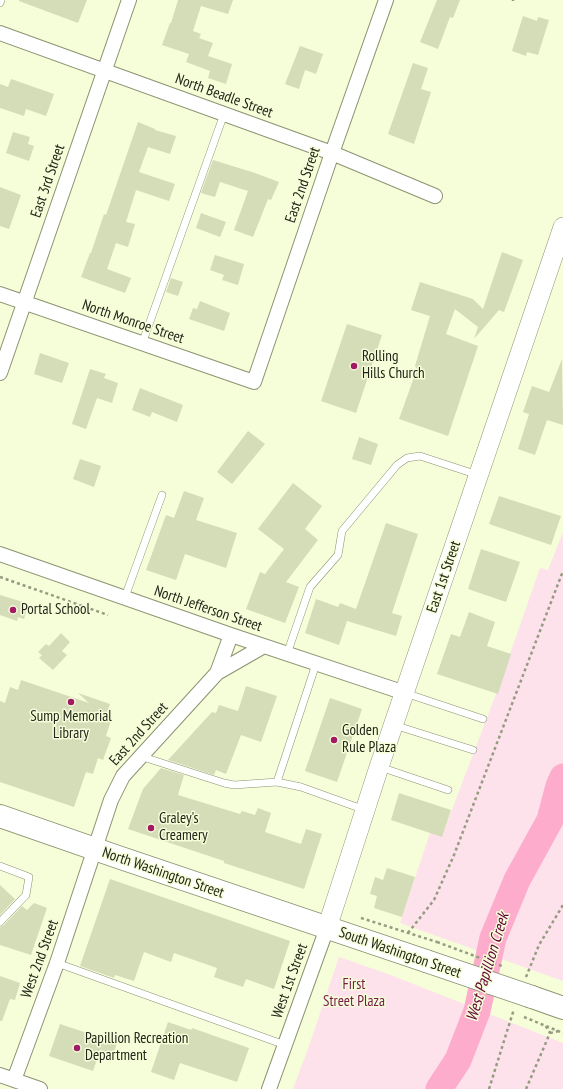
<!DOCTYPE html>
<html>
<head>
<meta charset="utf-8">
<style>
	body { margin:0 }
	canvas { display:block; background:#f5fdd9 }
</style>
</head>
<body>
<canvas width="563" height="1089"></canvas>
<script>
const ctx = document.querySelector('canvas').getContext('2d');
ctx.lineJoin = 'round';
function paint(path, color) { ctx.fillStyle = color; ctx.fill(path, 'evenodd'); }
const toPath = rows => new Path2D(rows.map(r => 'M' + r).join(''));
function trace(path, color, width, dash) { ctx.strokeStyle = color; ctx.lineWidth = width; ctx.lineCap = dash ? 'butt' : 'round'; ctx.setLineDash(dash || []); ctx.stroke(path); }
function label(font, color, halo, rows, align = 'center') {
  ctx.font = font + ' "PT Sans Narrow",sans-serif'; ctx.lineWidth = 3; ctx.setLineDash([]); ctx.textBaseline = 'middle'; ctx.strokeStyle = halo; ctx.fillStyle = color; for (const [text, x, y, turn = 0] of rows) {
    ctx.save(); ctx.translate(x, y); ctx.rotate((+turn || 0) * Math.PI / 180); ctx.textAlign = isNaN(turn) ? turn : align; if (halo) ctx.strokeText(text, 0, 0); ctx.fillText(text, 0, 0); ctx.restore();
  }
}
const green = toPath([
	[563,532,563,981,400,923,430,833,442,836,496,694,540,568,548,570],
	[339,957,388,974,563,1043,563,1089,293,1089,309,1046]
]);
const river = toPath([
	[439,1089,458,1060,477,1011,493,938,517,880,550,820,559,786,563,777]
]);
const building = toPath([
	[19,0,87,0,78,23,19,1],
	[178,0,233,0,228,14,201,6,193,31,201,34,199,38,213,43,208,56,232,64,226,84,208,78,210,71,186,62,189,54,162,45,170,23,171,23],
	[437,0,460,0,453,18,450,17,438,49,420,42],
	[523,16,537,21,538,17,549,20,538,55,527,52,526,56,512,51],
	[300,46,323,54,316,74,305,70,299,89,285,84],
	[413,63,428,68,421,89,431,92,414,144,388,134],
	[11,79,54,94,46,116,26,109,24,116,0,108,0,84,8,87],
	[138,122,155,129,155,130,176,136,170,154,148,147,139,172,175,184,169,201,136,190,126,222,135,224,128,247,116,243,107,269,131,278,125,293,81,277,90,253,91,253,104,214,106,215],
	[13,132,30,137,28,144,34,146,29,161,6,153],
	[213,160,255,173,279,182,271,200,268,199,253,237,234,230,248,191,220,182,215,197,201,193],
	[0,187,21,195,9,229,0,226],
	[201,213,226,222,220,237,196,228],
	[502,252,523,260,504,312,499,310,474,339,478,327,455,309,446,334,478,346,448,436,399,419,417,369,415,366,430,316,411,310,420,282,473,299,483,309],
	[215,255,244,264,238,285,222,280,224,275,210,270],
	[171,278,183,282,178,296,166,292],
	[200,301,230,313,224,331,189,319,193,308,197,309],
	[347,324,382,335,356,413,321,401],
	[40,353,69,363,62,383,34,374],
	[562,359,563,425,547,420,535,455,518,449,529,414,523,412,532,386,549,392],
	[90,369,106,374,104,378,118,383,112,403,97,398,86,429,72,424],
	[140,388,183,405,177,422,152,412,150,417,132,410],
	[248,431,265,444,232,484,217,472],
	[359,437,378,444,371,465,352,459],
	[80,459,101,466,94,487,73,479],
	[293,483,322,506,305,529,318,540,286,582,299,587,285,623,246,609,260,572,265,574,284,549,258,529],
	[184,491,204,498,196,520,237,533,226,568,185,554,176,580,146,570,166,515,174,518],
	[499,496,561,516,551,545,489,524],
	[386,523,418,534,392,613,402,616,396,636,347,621,339,645,305,633,316,599,338,607,340,603,356,609],
	[481,549,520,562,506,602,468,589],
	[0,595,23,602,22,604,28,606,24,619,18,617,17,621,0,615],
	[469,612,495,622,487,646,511,654,498,694,437,674,451,634,460,637],
	[61,633,70,642,62,651,67,655,53,670,39,658,42,655,38,652,46,644,49,646],
	[21,680,89,703,78,693,110,704,105,718,111,720,106,736,111,738,103,760,98,758,93,774,86,772,74,807,0,782,0,701,5,703,10,687,18,690],
	[246,686,277,696,261,742,241,735,226,774,216,770,214,775,168,760,212,712,216,713,219,705,238,711],
	[330,698,362,709,337,782,305,771],
	[161,768,184,775,178,795,240,814,242,811,255,815,258,808,271,813,265,832,301,844,306,829,322,834,304,889,224,863,224,861,128,829,143,789],
	[399,793,451,810,442,837,391,820],
	[387,868,415,877,402,917,374,908,377,896,370,894,375,877,383,880],
	[110,879,290,941,274,989,246,979,243,987,214,977,217,968,174,953,171,962,144,952,134,981,115,975,114,978,80,966],
	[0,885,15,899,0,915],
	[34,903,47,908,31,955,0,945,0,927,4,925,22,906,27,910],
	[0,976,20,983,15,1000,10,999,2,1021,0,1021],
	[168,1022,191,1030,192,1028,249,1048,237,1082,180,1063,174,1080,151,1072],
	[60,1024,117,1043,113,1055,100,1050,93,1071,49,1056]
]);
const path = toPath([
	[513,1,513,0],
	[0,577,108,615],
	[361,918,437,942],
	[408,933,434,900,454,855,563,571],
	[526,977,539,945,563,905],
	[524,1017,563,1033],
	[550,1033,559,1031],
	[489,1089,514,1009],
	[526,1089,550,1033,545,1025]
]);
const lane = toPath([
	[0,3,1,0],
	[142,344,224,114],
	[125,597,162,495],
	[287,654,310,587,338,555,342,531,397,465,407,458,420,456,478,475],
	[405,693,483,719],
	[394,725,473,750],
	[140,756,224,783,234,785,277,782,301,787,365,810],
	[380,767,448,790],
	[277,782,316,664],
	[0,866,29,877,26,895,0,922],
	[57,963,285,1045]
]);
const street = toPath([
	[0,33,332,153,435,196],
	[0,294,254,382,332,153,386,0],
	[0,373,129,0],
	[0,554,231,635,405,693],
	[217,673,231,635],
	[0,1075,40,1089],
	[14,1080,57,963,111,800,123,776,217,673,264,646],
	[269,1089,327,928]
]);
const secondary = toPath([
	[327,928,379,767,563,227]
]);
const primary = toPath([
	[0,816,115,856,426,961],
	[532,997,563,1008]
]);
const pathBridge = toPath([
	[437,942,502,966]
]);
const primaryBridge = toPath([
	[426,961,532,997]
]);
const markers = [
	[354,366,4,"#a31a64"],
	[13,610,4,"#a31a64"],
	[71,702,4,"#a31a64"],
	[334,740,4,"#a31a64"],
	[151,828,4,"#a31a64"],
	[77,1048,4,"#a31a64"]
];
const streetNames = [
	["North Beadle Street",224,96,20],
	["East 3rd Street",48,181,-71],
	["East 2nd Street",303,185,-71],
	["North Monroe Street",133,322,19],
	["East 1st Street",444,577,-71],
	["North Jefferson Street",208,609,19],
	["East 2nd Street",139,734,-48],
	["North Washington Street",163,873,19],
	["South Washington Street",400,953,19],
	["West 2nd Street",40,959,-70],
	["West 1st Street",290,981,-70]
];
const poiNames = [
	["Rolling",362,357],
	["Hills Church",362,374],
	["Portal School",21,610],
	["Sump Memorial",71,717,"center"],
	["Library",71,734,"center"],
	["Golden",342,731],
	["Rule Plaza",342,748],
	["Graley's",159,819],
	["Creamery",159,836],
	["Papillion Recreation",85,1039],
	["Department",85,1056]
];
const parkNames = [
	["First",354,985],
	["Street Plaza",354,1002]
];
const waterNames = [
	["West Papillion Creek",488,967,-73]
];
paint(green, '#fde2ec');
trace(river, '#fdaccc', 27);
paint(building, '#d4dcb8');
trace(lane, '#8b9371', 8);
trace(street, '#8b9371', 16);
trace(secondary, '#8b9371', 20);
trace(primary, '#8b9371', 24);
trace(path, '#969b82', 2.5, [3, 3]);
trace(lane, '#fff', 7);
trace(street, '#fff', 14);
trace(secondary, '#fff', 19);
trace(primary, '#fff', 22);
trace(primaryBridge, '#8b9371', 24, []);
trace(pathBridge, '#969b82', 2.5, [3, 3]);
trace(primaryBridge, '#fff', 22);
for (const [x, y, r, color] of markers) { const dot = new Path2D(); dot.arc(x, y, r, 0, 2 * Math.PI); ctx.fillStyle = color; ctx.fill(dot); trace(dot, '#f5fdd9', 1.5); }
label('15px', '#222518', '#f5fdd9', streetNames);
label('15px', '#222518', '#f5fdd9', poiNames, 'left');
label('15px', '#761a49', '#f5fdd9', parkNames);
label('italic 16px', '#600037', '#f5fdd9', waterNames);
</script>
</body>
</html>
